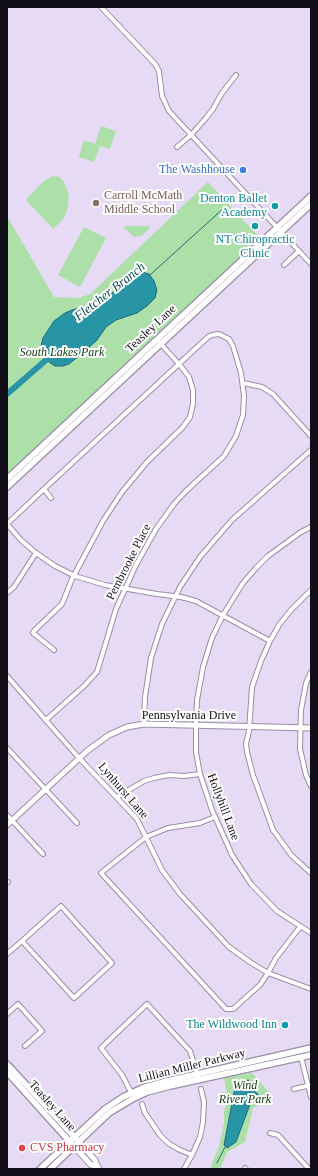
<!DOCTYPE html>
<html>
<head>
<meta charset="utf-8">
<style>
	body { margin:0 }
	#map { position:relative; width:318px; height:1176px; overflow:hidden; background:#e6daf5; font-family:"Times New Roman",serif }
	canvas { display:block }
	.frame { position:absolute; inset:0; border:8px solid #120e17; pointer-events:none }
</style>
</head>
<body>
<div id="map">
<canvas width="318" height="1176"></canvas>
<div class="frame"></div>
</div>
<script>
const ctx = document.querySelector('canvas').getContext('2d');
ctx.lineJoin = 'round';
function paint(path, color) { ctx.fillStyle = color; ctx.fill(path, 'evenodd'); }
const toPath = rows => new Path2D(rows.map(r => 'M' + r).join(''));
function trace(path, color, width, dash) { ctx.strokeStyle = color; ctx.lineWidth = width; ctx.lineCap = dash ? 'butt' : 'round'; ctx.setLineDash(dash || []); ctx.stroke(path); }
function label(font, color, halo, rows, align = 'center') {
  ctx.font = font + ' "Times New Roman",serif'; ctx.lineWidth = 4; ctx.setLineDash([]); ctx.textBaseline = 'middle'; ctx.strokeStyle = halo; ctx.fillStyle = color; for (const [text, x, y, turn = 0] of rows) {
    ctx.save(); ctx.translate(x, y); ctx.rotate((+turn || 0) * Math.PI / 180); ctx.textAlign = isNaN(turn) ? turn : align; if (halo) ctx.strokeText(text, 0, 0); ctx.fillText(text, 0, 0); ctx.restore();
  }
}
const green = toPath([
	[101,126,116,131,110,149,100,146,94,162,79,157,84,140,95,144],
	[53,176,59,177,64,182,69,195,67,210,64,218,53,229,27,201,27,198,44,181],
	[208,182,262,240,7,479,7,216,54,297,79,298,90,294],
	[125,226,149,226,150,228,141,236,134,237,124,228],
	[84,227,106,238,80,287,58,275],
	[252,1073,274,1098,253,1108,245,1142,227,1152,220,1169,210,1169,219,1146,224,1123,224,1111,228,1102,224,1078]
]);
const water = toPath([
	[142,272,149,274,154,281,157,290,155,298,147,306,137,313,116,320,106,327,97,340,84,352,69,364,63,366,55,366,46,360,41,346,43,338,54,321,65,313,72,310,97,304,135,276,142,272],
	[248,1080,253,1086,255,1092,258,1094,258,1096,254,1097,252,1099,236,1142,227,1148,224,1145,235,1087,248,1080]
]);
const stream = toPath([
	[150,275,225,207],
	[217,1163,225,1147]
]);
const river = toPath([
	[7,394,46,360]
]);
const minor = toPath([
	[101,7,155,64,159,71,162,96,169,111,311,264],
	[177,147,191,135,206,118,213,109,222,93,236,75],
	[284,265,299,251],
	[243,383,262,387,273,394,311,436],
	[44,489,208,337,212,335,219,334,229,339,233,346,241,373,244,396,243,415,236,436,224,456,186,491,174,504,156,529,136,565,116,609,97,672,84,686,46,720],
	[7,524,21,540,36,553,55,566,75,576,105,585,157,594,181,597,196,601,270,641],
	[7,524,44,489,51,498],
	[311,527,301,532,268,556,256,568,243,583,223,615,212,638,203,667,197,700,196,725,196,752,200,774,212,810,232,855,251,884,277,911,311,933],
	[311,590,291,610,279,625,270,641,261,661,252,687,249,731,246,744,247,752,253,775,273,830,292,856,311,873],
	[7,593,14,587,36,553],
	[54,650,33,633,34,631,62,604,72,579,103,521,122,492,147,462,183,427,190,417,193,404,193,390,189,377,179,364,160,343],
	[311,672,306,683,301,710,300,749,306,775,311,786],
	[7,676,79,758,137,819,162,870,180,894,229,947,250,962,268,973,311,989],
	[144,724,145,697,151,658,162,624,180,587,200,557,232,520,311,450],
	[7,748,77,823],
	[117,797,144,781,154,778,169,775,184,776,200,774],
	[7,815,43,854],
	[215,817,200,823,168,828,146,837,101,873,226,1009,233,1009,260,985,268,973,276,958,300,927],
	[7,882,8,882],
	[7,954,22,941,61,906,112,963,74,998,22,941],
	[7,1014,18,1004,42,1031,25,1046],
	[301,1057,311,1097],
	[294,1089,311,1085],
	[132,1094,122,1075,101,1048,147,1004,190,1051,198,1076],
	[142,1104,145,1113,160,1135,168,1143,178,1149,192,1155],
	[270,1133,278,1135,309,1169],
	[245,1168,246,1169],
	[184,1169,192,1155,200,1137,203,1122,204,1102,201,1089]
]);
const tertiary = toPath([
	[7,825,87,751,109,735,127,727,144,724,311,728],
	[79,1142,95,1160,97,1166,99,1169],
	[74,1146,91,1165,97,1166]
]);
const secondary = toPath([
	[7,479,311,196],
	[7,487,311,204],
	[7,1064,77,1140],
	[7,1072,71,1143],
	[40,1169,105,1109,123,1097,145,1087,167,1081,311,1048],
	[50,1169,109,1113,134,1098,147,1092,170,1086,311,1055]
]);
const markers = [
	[243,170,4,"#3f7fe0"],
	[96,203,4,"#8d6e63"],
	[275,206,4,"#0f9aa8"],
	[255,226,4,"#0f9aa8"],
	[285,1025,4,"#0f9aa8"],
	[22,1148,4,"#e0444e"]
];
const shopNames = [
	["The Washhouse",235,170]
];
const educationNames = [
	["Carroll McMath",104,196],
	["Middle School",104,210]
];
const cultureNames = [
	["Denton Ballet",267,199],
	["Academy",267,213],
	["NT Chiropractic",255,240,"center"],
	["Clinic",255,254,"center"],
	["The Wildwood Inn",277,1025]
];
const streetNames = [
	["Teasley Lane",151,329,-43],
	["Pembrooke Place",129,562,-63],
	["Pennsylvania Drive",189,716],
	["Lynhurst Lane",123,791,49],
	["Hollyhill Lane",223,807,69],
	["Lillian Miller Parkway",192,1066,-14],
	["Teasley Lane",52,1106,48]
];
const parkNames = [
	["South Lakes Park",62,353],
	["Wind",245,1086],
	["River Park",245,1100]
];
const healthNames = [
	["CVS Pharmacy",30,1148]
];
const waterNames = [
	["Fletcher Branch",110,292,-38]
];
paint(green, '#addfa9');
paint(water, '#2895a6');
trace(water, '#216c7b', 1);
trace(stream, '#216c7b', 1);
trace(river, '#2895a6', 6);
trace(minor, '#9a8ea8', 6);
trace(tertiary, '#9a8ea8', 7);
trace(secondary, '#9a8ea8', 8);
trace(minor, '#fff', 4);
trace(tertiary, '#fff', 5);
trace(secondary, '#fff', 5.5);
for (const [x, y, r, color] of markers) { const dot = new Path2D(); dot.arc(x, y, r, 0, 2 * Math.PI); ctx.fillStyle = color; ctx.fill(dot); trace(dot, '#fff', 1.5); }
label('12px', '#366cbe', '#fff', shopNames, 'right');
label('12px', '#785e54', '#fff', educationNames, 'left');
label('12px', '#0d838f', '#fff', cultureNames, 'right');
label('12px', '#120e17', '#fff', streetNames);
label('italic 12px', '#134113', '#fff', parkNames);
label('12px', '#be3a42', '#fff', healthNames, 'left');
label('italic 13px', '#0c4a53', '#fff', waterNames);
</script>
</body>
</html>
